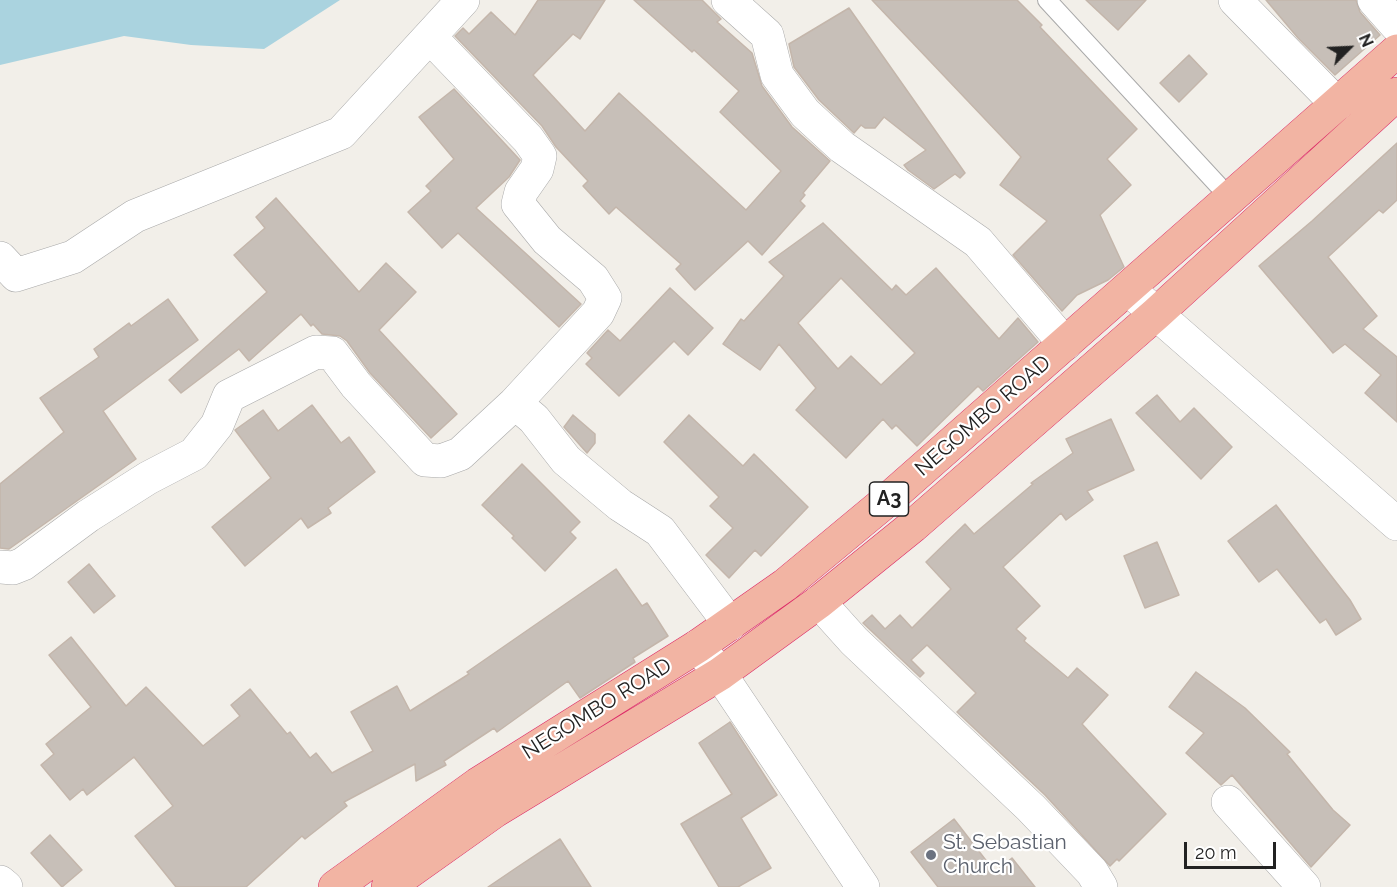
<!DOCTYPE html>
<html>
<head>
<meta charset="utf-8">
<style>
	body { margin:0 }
	#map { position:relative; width:1397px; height:887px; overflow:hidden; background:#f2efe9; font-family:Raleway,sans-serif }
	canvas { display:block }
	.north { position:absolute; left:1319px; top:18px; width:60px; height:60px; -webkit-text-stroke:4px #fff; paint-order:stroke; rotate:66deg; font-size:16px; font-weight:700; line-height:24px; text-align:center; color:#222 }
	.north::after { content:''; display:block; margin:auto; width:21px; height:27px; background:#222; clip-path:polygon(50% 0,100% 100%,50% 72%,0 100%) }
	.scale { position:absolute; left:1184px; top:842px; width:92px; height:27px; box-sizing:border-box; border:3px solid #222; border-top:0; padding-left:8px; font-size:18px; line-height:21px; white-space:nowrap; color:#222; -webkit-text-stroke:4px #fff; paint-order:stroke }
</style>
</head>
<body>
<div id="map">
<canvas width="1397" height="887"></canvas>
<div class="north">N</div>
<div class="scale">20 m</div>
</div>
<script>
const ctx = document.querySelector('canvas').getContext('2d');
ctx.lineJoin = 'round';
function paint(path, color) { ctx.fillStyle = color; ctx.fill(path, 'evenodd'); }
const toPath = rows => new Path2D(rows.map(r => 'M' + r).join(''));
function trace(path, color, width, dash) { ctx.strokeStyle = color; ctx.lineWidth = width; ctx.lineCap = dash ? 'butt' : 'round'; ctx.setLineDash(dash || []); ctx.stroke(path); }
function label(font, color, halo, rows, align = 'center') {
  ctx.font = font + ' Raleway,sans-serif'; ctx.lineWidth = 4.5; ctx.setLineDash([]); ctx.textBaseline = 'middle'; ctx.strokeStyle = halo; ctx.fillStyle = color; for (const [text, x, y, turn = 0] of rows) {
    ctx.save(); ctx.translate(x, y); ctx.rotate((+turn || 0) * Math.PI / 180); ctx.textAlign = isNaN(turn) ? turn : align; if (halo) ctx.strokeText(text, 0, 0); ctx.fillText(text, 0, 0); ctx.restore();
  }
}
const water = toPath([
	[0,0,340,0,264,49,191,45,124,36,0,65]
]);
const building = toPath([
	[538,0,605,0,580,39,573,34,533,75,585,131,619,93,746,210,781,171,720,112,739,91,694,50,692,52,634,0,702,0,721,19,717,22,752,53,762,86,792,127,830,161,803,193,805,195,800,201,805,206,762,255,748,241,695,290,676,269,681,264,616,207,609,214,583,186,588,181,556,147,542,126,455,36,463,28,469,34,491,12,515,35,538,0],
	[872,0,1017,0,1042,25,1040,27,1137,129,1107,159,1131,185,1100,215,1124,267,1108,280,1077,295,1062,311,1013,255,1047,221,1000,185,1021,157,872,0],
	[1086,0,1146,0,1118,30,1086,0],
	[1266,0,1356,0,1360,12,1380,35,1335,75,1298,38,1266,0],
	[849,8,965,173,960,178,955,174,934,189,908,170,904,165,926,150,884,117,875,128,865,128,861,125,854,133,819,100,794,67,789,44,849,8],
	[1189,55,1207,74,1179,102,1160,83,1189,55],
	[454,89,520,160,509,177,476,208,581,304,559,327,458,233,442,248,408,212,431,191,426,186,454,159,419,117,454,89],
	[1397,143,1397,200,1383,213,1379,210,1328,257,1377,316,1363,329,1397,357,1397,422,1365,393,1381,375,1345,344,1333,353,1259,266,1312,221,1397,143],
	[276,198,359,292,386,263,416,292,379,330,457,414,431,438,370,373,347,341,340,336,322,334,313,324,311,326,301,314,249,361,239,349,181,393,169,380,267,292,234,255,265,228,256,217,276,198],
	[823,223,892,290,896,285,906,295,936,268,999,339,1018,318,1038,342,983,391,978,386,917,446,896,425,892,429,883,419,846,458,796,410,816,388,779,344,760,370,723,344,741,319,744,321,784,276,769,262,823,223],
	[841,278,915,353,881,385,851,356,838,369,798,323,841,278],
	[670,288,713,328,688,355,674,341,619,396,586,364,592,358,587,353,608,330,620,341,670,288],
	[168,299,198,340,103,411,136,459,9,549,0,548,0,484,64,432,40,398,99,357,94,349,129,323,131,326,168,299],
	[1157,395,1180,422,1194,408,1232,447,1201,479,1136,413,1157,395],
	[312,405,341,443,349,437,375,472,328,508,331,513,308,528,301,518,245,566,212,527,271,478,235,430,263,410,278,431,312,405],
	[573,415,595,434,595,443,587,453,564,427,573,415],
	[689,415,743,466,754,454,808,507,761,556,755,550,729,578,706,555,733,528,710,506,719,497,664,442,689,415],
	[1111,419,1134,470,1087,491,1093,500,1066,520,1061,513,1003,567,1040,606,1016,629,1026,638,1024,641,1068,678,1077,668,1108,695,1082,724,1166,814,1119,861,1117,859,1110,866,1045,795,957,712,976,693,927,645,911,660,924,673,920,677,863,623,872,615,885,629,900,615,912,628,951,589,926,562,965,524,974,534,1033,484,1031,483,1073,453,1066,439,1111,419],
	[522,464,580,522,570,532,576,538,545,571,512,538,514,536,482,505,522,464],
	[1276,505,1350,600,1361,619,1336,635,1326,619,1320,623,1277,569,1259,582,1228,541,1276,505],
	[1157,542,1179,595,1145,608,1124,556,1157,542],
	[89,564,115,596,94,613,68,582,89,564],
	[616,569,642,606,647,603,668,636,633,658,635,662,580,698,568,681,497,732,494,728,444,761,446,765,416,781,415,764,344,802,347,806,305,839,302,836,246,887,176,887,135,836,173,806,134,757,87,795,83,789,70,800,41,765,54,754,46,744,91,707,49,655,71,637,126,706,146,687,203,746,240,716,231,705,250,689,287,734,290,732,310,758,316,753,332,773,373,751,351,712,397,686,410,711,469,674,467,672,616,569],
	[1196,672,1245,708,1290,752,1287,754,1333,810,1350,825,1311,867,1232,775,1221,785,1186,753,1204,733,1169,707,1196,672],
	[730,722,777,795,741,818,771,868,738,887,719,887,681,824,732,794,699,743,730,722],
	[954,819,995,872,1012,858,1035,887,938,887,911,852,954,819],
	[50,835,82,870,62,887,31,853,50,835],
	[560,839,591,887,488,887,519,866,560,839]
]);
const service = toPath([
	[1047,0,1230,198]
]);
const minor = toPath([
	[728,0,767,35,777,75,805,113,842,147,978,242,1065,344],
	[1235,0,1337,104],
	[1374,0,1397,26],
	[430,37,528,139,540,156,537,169,521,192,518,204,547,240,593,279,605,298,598,313,515,403],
	[0,258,16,275,73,257,135,216,341,133,463,0],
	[1128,289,1397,524],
	[0,567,13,568,23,564,88,516,148,478,194,454,217,425,229,396,316,352,332,353,356,385,425,460,441,461,460,454,515,403,534,419,566,460,620,505,660,531,730,624],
	[819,602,854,641,1031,808,1092,872,1101,887],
	[698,646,720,674,863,887],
	[1228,802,1304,887],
	[0,882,6,887]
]);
const trunk = toPath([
	[335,887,478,784,698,646,785,585,885,502,1397,51],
	[388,887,495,811,720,674,819,602,913,526,1156,314,1397,94]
]);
const markers = [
	[931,855,6,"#6b7280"]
];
const shields = [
	[889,499,39]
];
const shieldNames = [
	["A3",889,499]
];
const streetNames = [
	["NEGOMBO ROAD",983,416,-41],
	["NEGOMBO ROAD",597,709,-32]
];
const worshipNames = [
	["St. Sebastian",943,843],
	["Church",943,867]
];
paint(water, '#aad3df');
paint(building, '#c7bfb8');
trace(building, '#c4b6ab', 1.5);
trace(service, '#a9a9a9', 20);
trace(minor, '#a9a9a9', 34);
trace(trunk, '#dc2a67', 34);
trace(service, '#fff', 18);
trace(minor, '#fff', 33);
trace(trunk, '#f2b4a3', 33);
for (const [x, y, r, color] of markers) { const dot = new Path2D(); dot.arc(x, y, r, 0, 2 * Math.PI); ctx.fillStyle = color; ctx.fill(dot); trace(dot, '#fff', 2); }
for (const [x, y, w] of shields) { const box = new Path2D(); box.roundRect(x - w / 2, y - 17, w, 34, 4.5); ctx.fillStyle = '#fff'; ctx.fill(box); trace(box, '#222', 1.5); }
label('bold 20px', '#222', null, shieldNames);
label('21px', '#222', '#fff', streetNames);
label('21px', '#5b616d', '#fff', worshipNames, 'left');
</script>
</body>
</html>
